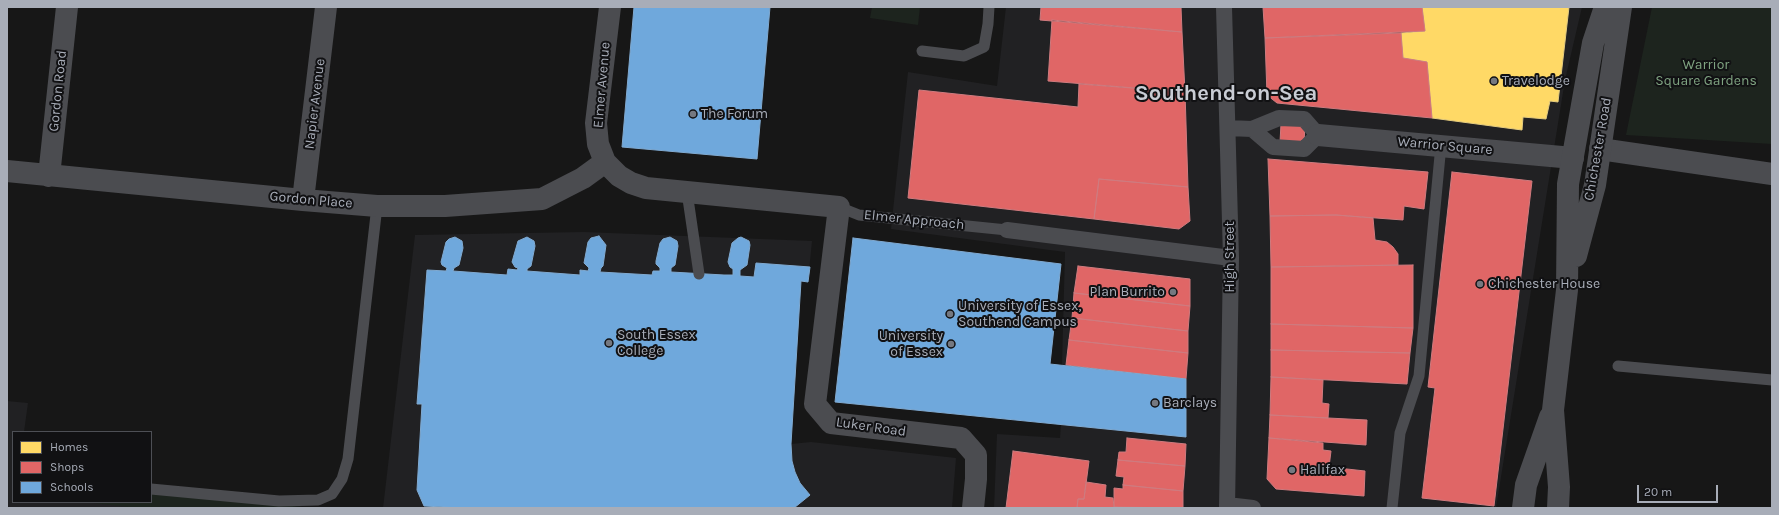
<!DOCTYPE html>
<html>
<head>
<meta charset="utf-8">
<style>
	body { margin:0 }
	#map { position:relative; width:1779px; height:515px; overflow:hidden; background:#171717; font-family:Karla,sans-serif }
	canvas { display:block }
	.frame { position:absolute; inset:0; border:8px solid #a8adb8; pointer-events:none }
	.legend { position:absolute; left:12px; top:431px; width:140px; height:72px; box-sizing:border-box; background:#111113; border:1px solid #4d4f55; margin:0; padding:5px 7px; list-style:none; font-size:12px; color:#a8adb8 }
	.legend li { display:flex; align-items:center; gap:8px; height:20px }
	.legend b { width:20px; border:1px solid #4d4f55 }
	.scale { position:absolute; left:1637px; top:485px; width:81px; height:18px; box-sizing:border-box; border:2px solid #a8adb8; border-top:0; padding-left:5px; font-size:12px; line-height:14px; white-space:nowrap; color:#a8adb8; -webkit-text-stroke:3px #111113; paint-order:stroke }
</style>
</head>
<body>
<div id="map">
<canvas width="1779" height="515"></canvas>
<div class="frame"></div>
<ul class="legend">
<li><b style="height:11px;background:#ffd966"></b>Homes</li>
<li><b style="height:11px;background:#e06666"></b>Shops</li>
<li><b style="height:11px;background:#6fa8dc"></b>Schools</li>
</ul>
<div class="scale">20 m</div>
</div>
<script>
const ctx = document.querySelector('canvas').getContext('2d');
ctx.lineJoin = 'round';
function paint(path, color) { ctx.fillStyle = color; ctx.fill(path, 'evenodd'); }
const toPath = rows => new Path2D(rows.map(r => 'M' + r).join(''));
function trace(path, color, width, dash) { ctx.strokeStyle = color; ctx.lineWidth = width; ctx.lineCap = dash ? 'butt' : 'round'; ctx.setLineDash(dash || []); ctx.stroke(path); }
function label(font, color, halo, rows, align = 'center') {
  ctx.font = font + ' Karla,sans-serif'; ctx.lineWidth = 4; ctx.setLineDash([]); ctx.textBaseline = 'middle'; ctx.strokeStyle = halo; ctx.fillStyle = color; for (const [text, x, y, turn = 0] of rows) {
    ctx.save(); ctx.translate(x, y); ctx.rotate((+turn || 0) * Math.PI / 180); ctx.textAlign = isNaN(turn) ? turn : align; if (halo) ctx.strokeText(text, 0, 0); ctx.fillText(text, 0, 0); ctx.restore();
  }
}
const built = toPath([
	[1006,7,1582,7,1565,80,1496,508,994,508,997,434,1060,438,1061,424,835,402,853,238,1061,264,1050,364,1062,365,1065,252,891,229,908,72,997,86],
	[584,232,812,241,808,282,801,281,791,444,811,442,956,458,952,508,383,508,415,235],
	[7,401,28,403,24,432,13,432,13,502,151,502,312,508,7,508]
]);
const green = toPath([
	[872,7,920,7,918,25,870,18],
	[1652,7,1772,7,1772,144,1626,135],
	[151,491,312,508,136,508,86,502,151,502]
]);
const homes = toPath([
	[1422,7,1569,7,1558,102,1550,101,1546,119,1523,117,1522,130,1432,118,1427,62,1403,58,1401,33,1425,31,1422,7]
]);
const shops = toPath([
	[1041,7,1181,7,1182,32,1040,20,1041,7],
	[1263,7,1422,7,1425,31,1265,38,1263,7],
	[1052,20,1182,32,1185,92,1048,81,1052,20],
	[1401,33,1403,58,1427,62,1432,118,1277,103,1267,95,1265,38,1401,33],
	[1079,84,1185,92,1188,187,1099,179,1094,219,908,198,919,90,1078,107,1079,84],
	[1281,124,1305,125,1304,143,1280,142,1281,124],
	[1268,159,1428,172,1424,209,1404,206,1403,220,1336,215,1270,216,1268,159],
	[1452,172,1532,181,1494,506,1422,498,1435,388,1428,387,1452,172],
	[1099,179,1188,187,1190,221,1179,229,1094,219,1099,179],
	[1336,215,1373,218,1375,240,1387,242,1393,247,1398,254,1398,265,1271,267,1270,216,1336,215],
	[1413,265,1413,328,1271,324,1271,267,1413,265],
	[1078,266,1190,279,1190,306,1074,293,1078,266],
	[1074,293,1190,306,1188,331,1072,318,1074,293],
	[1072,318,1188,331,1188,353,1069,340,1072,318],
	[1271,324,1413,328,1410,353,1271,350,1271,324],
	[1069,340,1188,353,1186,379,1066,365,1069,340],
	[1271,350,1410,353,1407,384,1271,377,1271,350],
	[1271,377,1323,380,1322,403,1329,404,1328,418,1270,415,1271,377],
	[1270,415,1367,420,1366,445,1269,438,1270,415],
	[1127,438,1186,444,1185,466,1118,460,1119,452,1126,452,1127,438],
	[1269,438,1323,443,1323,450,1331,451,1329,467,1365,471,1364,496,1276,489,1267,479,1269,438],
	[1013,451,1089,461,1084,499,1078,499,1077,508,1006,508,1013,451],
	[1118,460,1185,466,1183,491,1123,485,1124,477,1116,476,1118,460],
	[1086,482,1106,485,1105,497,1113,498,1114,507,1125,508,1077,508,1078,499,1084,499,1086,482],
	[1123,485,1183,491,1183,508,1114,507,1114,488,1123,489,1123,485]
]);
const schools = toPath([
	[634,7,770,7,757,159,622,147,634,7],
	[599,236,606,245,603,266,601,268,600,272,652,275,653,271,660,271,660,268,656,264,656,261,660,243,663,239,670,237,677,241,678,246,675,265,671,268,671,272,724,275,733,275,733,269,730,267,728,262,732,243,738,238,741,237,749,241,750,245,747,265,740,270,740,276,754,277,756,263,810,267,808,282,801,281,791,444,792,461,795,472,800,483,810,495,794,508,462,508,424,506,417,490,422,404,417,404,427,270,446,271,447,268,442,265,441,262,446,242,449,239,455,237,462,241,463,248,459,265,454,268,453,271,507,275,508,269,517,270,518,268,515,267,512,262,518,241,527,237,534,241,535,246,531,266,527,269,527,271,580,275,580,270,588,271,589,268,584,263,588,242,591,238,599,236],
	[853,238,1061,264,1050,364,1186,379,1186,437,835,402,853,238]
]);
const service = toPath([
	[922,51,964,56,984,47,988,24,989,7],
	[687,192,699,274],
	[839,207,859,215,1007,230],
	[1618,366,1772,380],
	[151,489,279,501,318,500,332,494,342,479,348,459,377,206],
	[1392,508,1400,433,1419,376,1441,145]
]);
const pedestrian = toPath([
	[1224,7,1231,258,1227,508],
	[1228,128,1252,129,1273,147,1304,149,1318,135,1304,119,1279,118,1252,129],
	[1007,230,1231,258],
	[1227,505,1253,508]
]);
const minor = toPath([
	[610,7,596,123,598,144,605,162,619,176,631,183,646,188,839,207,815,404,831,423,961,438,976,455,976,479,973,508],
	[1318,135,1573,158],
	[1600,149,1772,174],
	[7,171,303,200,377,206,445,206,542,199,583,178,605,162],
	[49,176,67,7],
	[303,200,326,7]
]);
const tertiary = toPath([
	[1576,256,1595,185,1621,7],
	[1523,508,1526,485,1550,417],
	[1558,508,1559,487,1553,410,1567,290,1568,184,1593,43,1605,7]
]);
const markers = [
	[1494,81,4,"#757880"],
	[693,114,4,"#757880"],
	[1480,284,4,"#757880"],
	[1173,292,4,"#757880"],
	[950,314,4,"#757880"],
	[609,343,4,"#757880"],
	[951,344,4,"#757880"],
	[1155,403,4,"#757880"],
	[1292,470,4,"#757880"]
];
const parkNames = [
	["Warrior",1706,65],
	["Square Gardens",1706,81]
];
const poiNames = [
	["Travelodge",1502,81],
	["The Forum",701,114],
	["Chichester House",1488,284],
	["Plan Burrito",1165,292,"right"],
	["University of Essex,",958,306],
	["Southend Campus",958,322],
	["South Essex",617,335],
	["College",617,351],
	["University",943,336,"right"],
	["of Essex",943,352,"right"],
	["Barclays",1163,403],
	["Halifax",1300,470]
];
const streetNames = [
	["Elmer Avenue",602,85,-85],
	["Gordon Road",58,91,-84],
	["Napier Avenue",315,104,-83],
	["Warrior Square",1445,146,5],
	["Chichester Road",1598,149,-80],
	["Gordon Place",311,200,5],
	["Elmer Approach",914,220,6],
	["High Street",1230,257,-90],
	["Luker Road",871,427,8]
];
const townNames = [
	["Southend-on-Sea",1226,94]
];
paint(built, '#212123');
paint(green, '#1d241e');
paint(homes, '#ffd966');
trace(homes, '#e5cc7f', 1);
paint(shops, '#e06666');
trace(shops, '#cf7b7f', 1);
paint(schools, '#6fa8dc');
trace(schools, '#80aad1', 1);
trace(service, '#4b4c50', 11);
trace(pedestrian, '#4b4c50', 16);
trace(minor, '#4b4c50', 22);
trace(tertiary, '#4b4c50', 22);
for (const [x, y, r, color] of markers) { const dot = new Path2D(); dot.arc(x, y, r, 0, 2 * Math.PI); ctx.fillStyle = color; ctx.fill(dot); trace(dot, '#111113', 1.5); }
label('14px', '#7fa381', '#111113', parkNames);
label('14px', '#a8adb8', '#111113', poiNames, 'left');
label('14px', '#a8adb8', '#111113', streetNames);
label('bold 22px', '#c9ccd4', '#111113', townNames);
</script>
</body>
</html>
